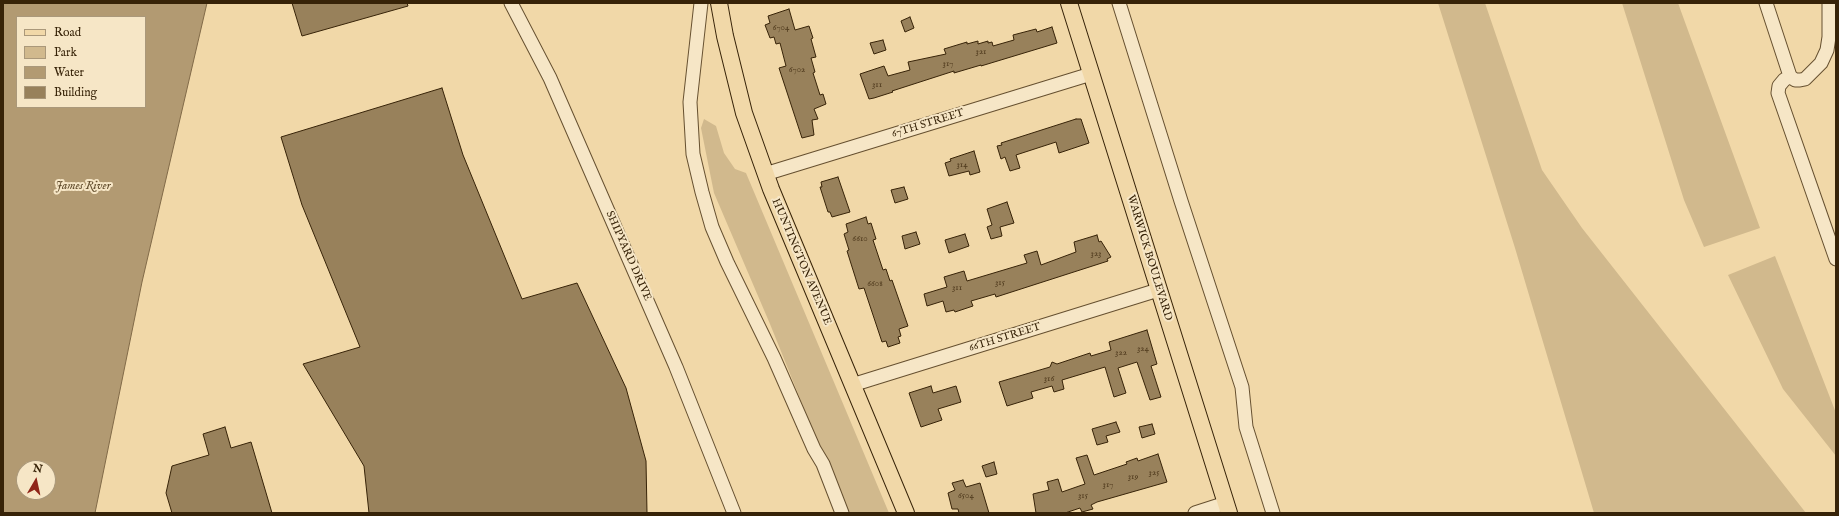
<!DOCTYPE html>
<html>
<head>
<meta charset="utf-8">
<style>
	body { margin:0 }
	#map { position:relative; width:1839px; height:516px; overflow:hidden; background:#f1d8a8; font-family:"IM FELL English",serif }
	canvas { display:block }
	.frame { position:absolute; inset:0; border:4px solid #372308; pointer-events:none }
	.legend { position:absolute; left:16px; top:16px; width:130px; height:92px; box-sizing:border-box; background:#f6e6c6; border:1px solid #aa987a; margin:0; padding:5px 7px; list-style:none; font-size:12px; color:#372308 }
	.legend li { display:flex; align-items:center; gap:8px; height:20px }
	.legend b { width:20px; border:1px solid #aa987a }
	.north { position:absolute; left:16px; top:460px; width:40px; height:40px; box-sizing:border-box; background:#f6e6c6; border:1px solid #aa987a; border-radius:50%; rotate:9deg; font-size:11px; font-weight:700; line-height:16px; text-align:center; color:#372308 }
	.north::after { content:''; display:block; margin:auto; width:14px; height:18px; background:#8f2418; clip-path:polygon(50% 0,100% 100%,50% 72%,0 100%) }
</style>
</head>
<body>
<div id="map">
<canvas width="1839" height="516"></canvas>
<div class="frame"></div>
<ul class="legend">
<li><b style="height:5px;background:#f1d8a8"></b>Road</li>
<li><b style="height:11px;background:#d1b98d"></b>Park</li>
<li><b style="height:11px;background:#b29a72"></b>Water</li>
<li><b style="height:11px;background:#98815b"></b>Building</li>
</ul>
<div class="north">N</div>
</div>
<script>
const ctx = document.querySelector('canvas').getContext('2d');
ctx.lineJoin = 'round';
function paint(path, color) { ctx.fillStyle = color; ctx.fill(path, 'evenodd'); }
const toPath = rows => new Path2D(rows.map(r => 'M' + r).join(''));
function trace(path, color, width, dash) { ctx.strokeStyle = color; ctx.lineWidth = width; ctx.lineCap = dash ? 'butt' : 'round'; ctx.setLineDash(dash || []); ctx.stroke(path); }
function label(font, color, halo, rows, align = 'center') {
  ctx.font = font + ' "IM FELL English",serif'; ctx.lineWidth = 4; ctx.setLineDash([]); ctx.textBaseline = 'middle'; ctx.strokeStyle = halo; ctx.fillStyle = color; for (const [text, x, y, turn = 0] of rows) {
    ctx.save(); ctx.translate(x, y); ctx.rotate((+turn || 0) * Math.PI / 180); ctx.textAlign = isNaN(turn) ? turn : align; if (halo) ctx.strokeText(text, 0, 0); ctx.fillText(text, 0, 0); ctx.restore();
  }
}
const green = toPath([
	[1438,3,1485,3,1542,170,1582,228,1806,513,1594,513,1515,248],
	[1622,3,1678,3,1760,228,1704,247,1684,200],
	[704,119,716,126,724,153,735,169,746,173,889,513,846,513,770,324,714,193,701,128],
	[1775,256,1836,413,1836,456,1783,389,1728,275]
]);
const water = toPath([
	[3,3,207,3,142,282,95,513,3,513,3,3],
	[17,17,145,17,145,107,17,107,17,17],
	[24,468,48,468,48,492,24,492,24,468]
]);
const building = toPath([
	[292,3,407,3,408,6,302,36,292,3],
	[789,9,795,30,809,26,813,38,811,39,816,57,811,58,815,72,813,73,820,95,823,94,826,104,814,109,818,119,812,120,814,135,802,138,779,68,786,66,780,43,776,44,774,37,770,38,765,25,770,23,768,16,789,9],
	[910,17,914,28,905,32,901,21,910,17],
	[1052,27,1057,43,981,66,981,65,954,73,954,71,892,91,893,92,874,98,869,99,860,74,884,66,888,76,910,70,908,62,946,54,944,49,967,42,967,44,978,41,978,44,988,41,988,43,992,42,993,46,1014,40,1013,35,1036,29,1037,32,1052,27],
	[883,40,886,50,874,54,870,43,883,40],
	[442,88,463,155,522,299,577,283,626,388,646,461,647,513,369,513,364,466,303,364,360,347,302,205,281,137,442,88],
	[1076,119,1081,119,1089,143,1059,153,1056,142,1016,155,1020,168,1010,171,1005,157,1001,159,997,146,1002,145,1001,143,1076,119],
	[974,151,980,172,970,175,969,171,949,176,945,163,951,161,950,159,974,151],
	[838,177,850,212,832,217,830,212,828,212,820,187,822,187,821,182,838,177],
	[904,187,908,199,895,203,891,190,904,187],
	[1007,202,1014,223,1000,227,1002,236,991,239,987,227,992,225,987,209,1007,202],
	[866,217,868,224,871,223,876,239,873,240,883,270,886,269,890,281,892,280,908,326,899,329,901,336,898,337,900,343,888,347,886,341,882,342,864,288,859,289,847,251,849,250,844,234,848,232,846,224,866,217],
	[916,232,920,244,905,249,902,236,916,232],
	[965,234,969,246,949,253,945,240,965,234],
	[1097,235,1099,242,1101,241,1111,257,1107,259,1108,261,996,297,995,294,971,301,973,306,955,312,954,310,946,312,943,301,927,306,924,294,947,287,944,277,964,271,967,281,1027,263,1024,255,1037,251,1041,265,1076,252,1074,242,1097,235],
	[1147,330,1157,364,1151,366,1161,397,1150,400,1137,362,1118,368,1126,393,1114,397,1105,367,1062,380,1064,389,1054,392,1052,386,1031,392,1033,398,1007,406,999,382,1050,367,1052,362,1057,364,1090,353,1091,356,1111,350,1109,342,1147,330],
	[931,386,933,393,956,386,961,402,938,409,942,420,921,427,909,393,931,386],
	[1116,422,1120,432,1106,436,1108,442,1097,445,1092,429,1116,422],
	[1152,424,1155,434,1142,438,1139,427,1152,424],
	[225,427,231,448,251,442,272,513,172,513,166,493,172,466,209,455,203,434,225,427],
	[1158,454,1167,482,1097,502,1091,505,1093,509,1082,512,1080,508,1065,513,1036,513,1033,494,1049,490,1047,482,1058,479,1062,492,1085,484,1076,458,1087,455,1094,475,1127,464,1126,462,1137,458,1138,461,1158,454],
	[994,462,997,474,986,477,982,466,994,462],
	[963,480,966,487,980,483,989,513,959,513,958,509,952,509,948,493,955,490,952,483,963,480]
]);
const minor = toPath([
	[511,3,550,78,676,367,734,513],
	[701,3,690,102,693,154,702,192,712,227,727,262,774,358,814,449,823,464,842,513],
	[1119,3,1181,201,1242,387,1246,427,1273,513],
	[1766,3,1790,76,1795,80,1800,80,1805,79,1821,63,1827,50,1829,37,1829,3],
	[1790,76,1784,80,1779,86,1778,93,1836,259],
	[765,174,1091,74],
	[852,385,1158,290],
	[1195,513,1226,503]
]);
const major = toPath([
	[719,3,725,36,744,113,771,189,906,513],
	[1069,3,1229,513]
]);
const numberNames = [
	["6704",781,28],
	["321",981,52],
	["317",948,64],
	["6702",797,70],
	["311",877,85],
	["314",962,165],
	["6610",860,239],
	["323",1096,254],
	["315",1000,283],
	["6608",875,284],
	["311",957,288],
	["324",1143,349],
	["322",1121,353],
	["316",1049,379],
	["325",1154,473],
	["319",1133,477],
	["317",1108,485],
	["6504",966,496],
	["315",1083,496]
];
const streetNames = [
	["67TH STREET",928,124,-17],
	["SHIPYARD DRIVE",628,256,66],
	["WARWICK BOULEVARD",1149,258,73],
	["HUNTINGTON AVENUE",801,262,67],
	["66TH STREET",1005,338,-17]
];
const waterNames = [
	["James River",83,187]
];
paint(green, '#d1b98d');
paint(water, '#b29a72');
trace(water, '#816a48', 1);
paint(building, '#98815b');
trace(building, '#372308', 1);
trace(minor, '#665030', 15);
trace(major, '#372308', 18);
trace(minor, '#f6e6c6', 13);
trace(major, '#f1d8a8', 16);
label('9px', '#4f3a1d', null, numberNames);
label('11px', '#372308', '#f6e6c6', streetNames);
label('italic 12px', '#624d2d', '#f6e6c6', waterNames);
</script>
</body>
</html>
